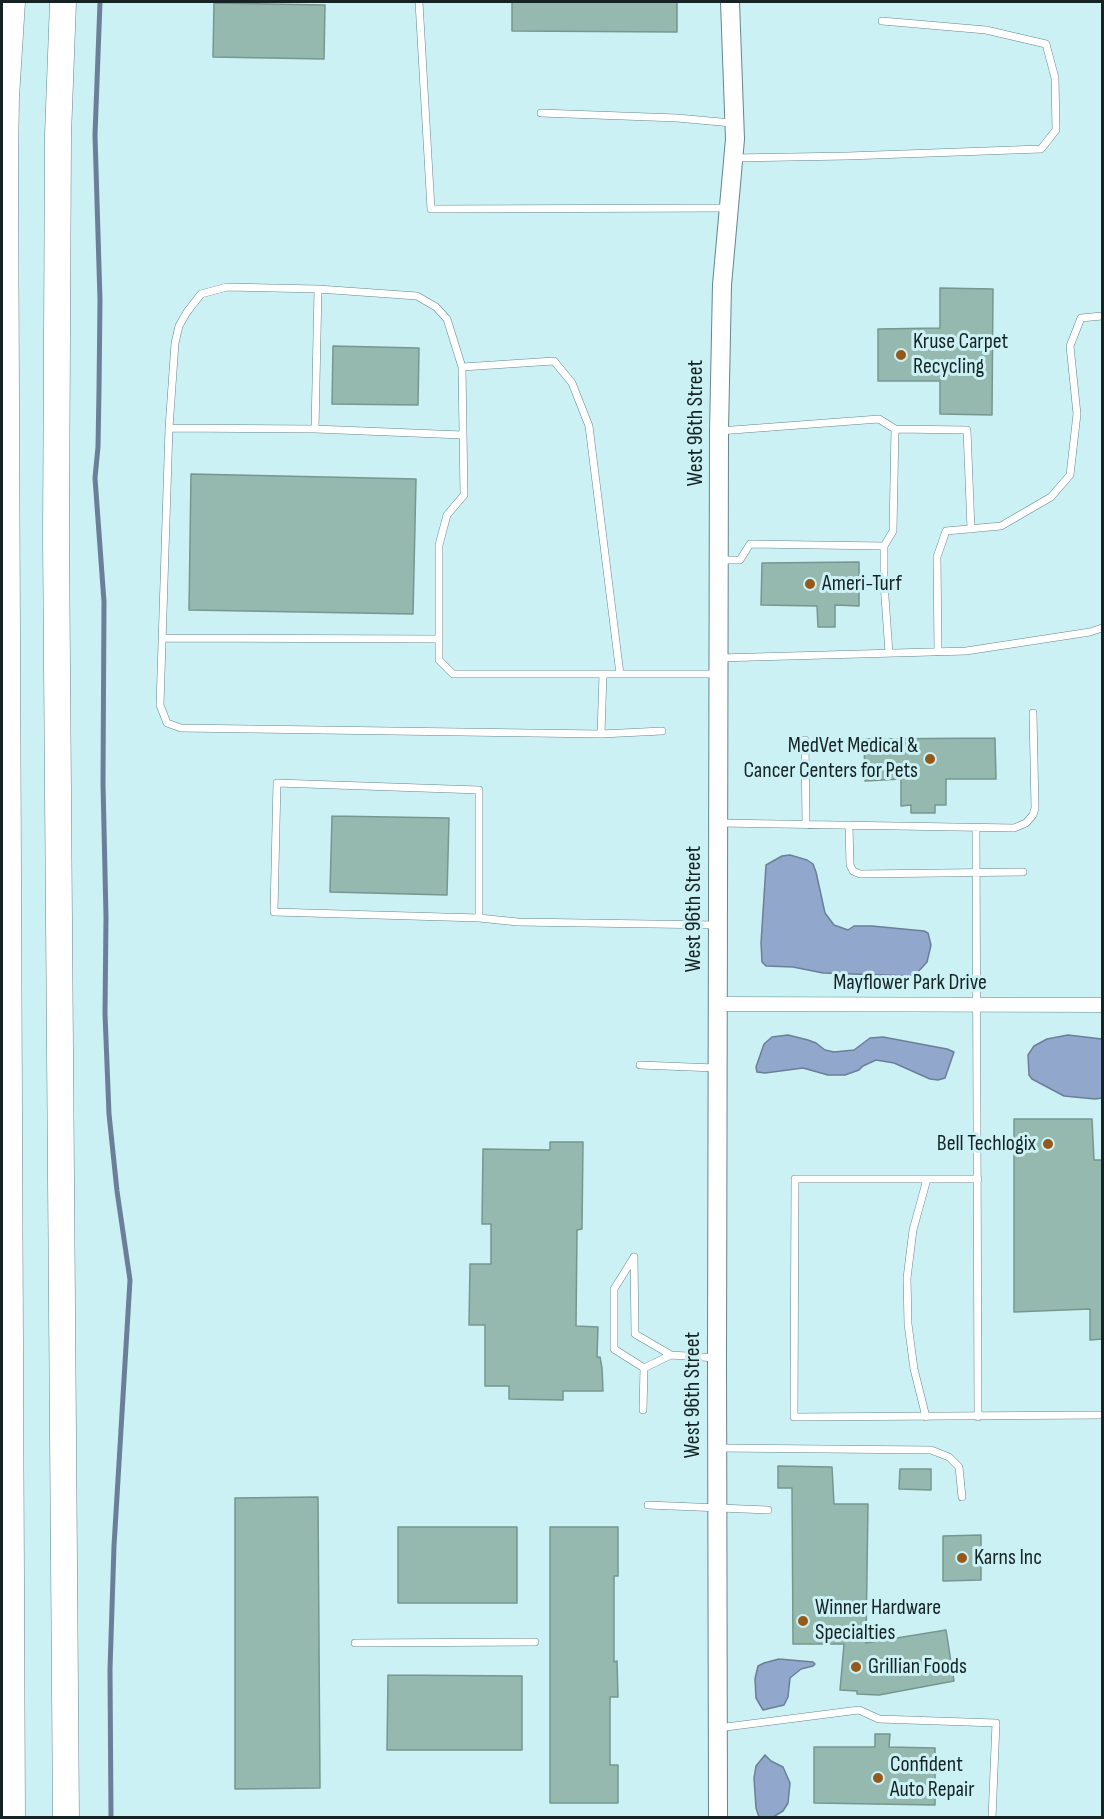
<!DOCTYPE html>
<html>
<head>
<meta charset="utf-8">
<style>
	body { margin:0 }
	#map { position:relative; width:1104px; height:1819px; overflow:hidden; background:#cbf1f4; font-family:"Sofia Sans Condensed",sans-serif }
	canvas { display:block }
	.frame { position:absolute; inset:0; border:3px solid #152325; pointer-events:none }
</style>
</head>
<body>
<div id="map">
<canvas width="1104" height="1819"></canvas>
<div class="frame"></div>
</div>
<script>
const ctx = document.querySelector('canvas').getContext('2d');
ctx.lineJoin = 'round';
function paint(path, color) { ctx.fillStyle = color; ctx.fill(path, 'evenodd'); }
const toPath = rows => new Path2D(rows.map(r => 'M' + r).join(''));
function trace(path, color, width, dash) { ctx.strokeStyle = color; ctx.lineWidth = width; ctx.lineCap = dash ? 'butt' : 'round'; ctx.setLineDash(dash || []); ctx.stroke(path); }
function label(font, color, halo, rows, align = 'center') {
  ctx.font = font + ' "Sofia Sans Condensed",sans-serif'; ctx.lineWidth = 6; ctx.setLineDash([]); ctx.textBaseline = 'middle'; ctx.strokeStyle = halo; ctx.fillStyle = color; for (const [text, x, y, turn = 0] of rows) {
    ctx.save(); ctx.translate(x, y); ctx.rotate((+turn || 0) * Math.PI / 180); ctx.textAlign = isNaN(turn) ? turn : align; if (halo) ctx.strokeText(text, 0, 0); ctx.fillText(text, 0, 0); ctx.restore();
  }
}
const water = toPath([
	[790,855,807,860,813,864,816,872,825,913,834,925,848,930,854,926,872,926,924,931,928,933,931,945,927,962,917,973,911,976,823,973,793,967,766,966,762,962,761,943,766,865,782,856,790,855],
	[788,1035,808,1040,816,1043,825,1050,834,1052,854,1050,870,1038,883,1037,947,1049,954,1052,945,1078,938,1080,930,1079,894,1063,876,1060,863,1066,859,1070,845,1075,828,1075,803,1068,765,1073,757,1072,756,1067,764,1044,772,1037,788,1035],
	[1068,1035,1102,1039,1102,1098,1095,1099,1064,1096,1032,1079,1029,1075,1028,1055,1034,1046,1047,1039,1068,1035],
	[779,1659,813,1662,815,1664,813,1666,801,1669,790,1678,788,1697,784,1705,763,1710,756,1698,755,1679,758,1666,764,1663,779,1659],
	[765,1755,771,1761,783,1767,790,1783,788,1803,783,1811,773,1817,759,1817,756,1808,754,1778,756,1766,765,1755]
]);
const stream = toPath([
	[100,2,95,135,100,300,99,390,98,447,95,478,104,602,103,783,106,917,105,1014,109,1114,117,1191,130,1280,114,1546,110,1669,111,1818]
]);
const building = toPath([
	[512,2,677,2,677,32,512,31,512,2],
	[214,3,325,5,324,59,213,57,214,3],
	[940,288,993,289,992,415,940,414,940,381,878,381,878,329,940,328,940,288],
	[333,346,419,348,418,405,332,404,333,346],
	[191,474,416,479,413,614,189,610,191,474],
	[859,562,859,606,835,605,835,627,818,627,817,606,761,605,762,563,859,562],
	[995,738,996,779,946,779,946,805,935,805,935,813,911,813,911,805,901,806,901,779,865,781,864,739,995,738],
	[332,816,449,818,447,895,330,892,332,816],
	[1014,1119,1092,1119,1094,1160,1102,1160,1102,1339,1090,1340,1090,1309,1014,1312,1014,1119],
	[550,1142,583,1142,582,1229,577,1230,576,1326,598,1327,597,1357,600,1357,602,1368,603,1391,563,1391,563,1400,509,1399,509,1386,485,1386,485,1325,469,1325,470,1264,491,1264,491,1224,482,1224,483,1149,550,1150,550,1142],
	[778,1466,832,1467,834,1504,868,1504,866,1643,946,1630,954,1681,879,1695,857,1694,857,1691,840,1690,844,1644,793,1644,792,1488,778,1488,778,1466],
	[900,1469,931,1469,931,1490,899,1489,900,1469],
	[318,1497,320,1788,235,1789,235,1498,318,1497],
	[398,1527,517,1527,517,1603,398,1603,398,1527],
	[550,1527,618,1527,618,1576,614,1576,614,1662,617,1661,618,1697,610,1697,610,1765,618,1765,618,1803,550,1803,550,1527],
	[981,1535,981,1580,943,1581,943,1536,981,1535],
	[388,1675,522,1676,522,1750,387,1750,388,1675],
	[875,1734,890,1734,889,1747,935,1748,935,1805,814,1803,814,1747,875,1747,875,1734]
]);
const service = toPath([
	[419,2,431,209,728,208],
	[541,113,677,118,732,123],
	[734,158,848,156,1041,149,1056,130,1055,78,1046,44,986,30,882,21],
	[169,428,175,343,179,326,187,312,201,294,227,287,318,289,417,296,436,307,447,319,462,367],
	[315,429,318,289],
	[895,429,967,430,971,529],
	[719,431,879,419,895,429,893,531,884,546,884,583,889,653],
	[462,435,315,429,169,428,160,705,167,723,181,728,601,734,603,674],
	[719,560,740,560,750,544,884,546],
	[162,638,439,639],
	[938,652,937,557,946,531,1001,526,1051,497,1070,475,1077,414,1070,346,1081,318,1102,316],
	[719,658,966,651,1090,632,1102,628],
	[620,674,589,426,572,383,554,361,462,367,464,495,447,515,439,545,439,660,453,674,716,674],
	[601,734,662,731],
	[805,740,806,825],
	[720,823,1014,828,1026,823,1033,815,1035,808,1033,713],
	[849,825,850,865,853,871,860,874,1023,872],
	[976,828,978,1417],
	[479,918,274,912,277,783,479,790,479,918,518,922,718,925],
	[640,1065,715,1068],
	[978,1179,795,1179,794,1417,1102,1415],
	[634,1257,635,1334,671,1355,717,1358],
	[634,1257,614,1289,614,1349,644,1368],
	[644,1368,671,1355],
	[643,1410,644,1368],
	[926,1417,914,1369,908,1324,907,1278,913,1230,927,1179],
	[719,1448,931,1450,949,1457,959,1467,962,1497],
	[648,1505,768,1510],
	[355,1643,535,1642],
	[718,1728,859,1710,879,1719,996,1723,992,1818]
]);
const minor = toPath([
	[718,1004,1102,1005]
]);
const tertiary = toPath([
	[718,1818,717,1358,719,431,722,285,735,139,730,2]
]);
const motorway = toPath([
	[63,2,58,135,56,537,66,1818],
	[12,1818,5,160,6,97,12,2]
]);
const markers = [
	[901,355,6,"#955a1a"],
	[810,584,6,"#955a1a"],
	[930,759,6,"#955a1a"],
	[1048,1144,6,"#955a1a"],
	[962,1558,6,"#955a1a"],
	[803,1621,6,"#955a1a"],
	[856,1667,6,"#955a1a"],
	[878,1778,6,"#955a1a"]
];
const poiNames = [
	["Kruse Carpet",913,342],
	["Recycling",913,367],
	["Ameri-Turf",822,584],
	["MedVet Medical &",918,746,"right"],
	["Cancer Centers for Pets",918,771,"right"],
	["Bell Techlogix",1036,1144,"right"],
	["Karns Inc",974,1558],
	["Winner Hardware",815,1608],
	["Specialties",815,1633],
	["Grillian Foods",868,1667],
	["Confident",890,1765],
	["Auto Repair",890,1790]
];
const streetNames = [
	["West 96th Street",696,423,-90],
	["West 96th Street",694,909,-90],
	["Mayflower Park Drive",910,983],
	["West 96th Street",693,1395,-90]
];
paint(water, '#91a7cb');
trace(water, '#6c7f99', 1.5);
trace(stream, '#6c7f99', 5);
paint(building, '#96b9af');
trace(building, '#76978e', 1.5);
trace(service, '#64878b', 8);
trace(minor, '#64878b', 15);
trace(tertiary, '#64878b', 20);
trace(motorway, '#64878b', 27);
trace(service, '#fff', 7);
trace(minor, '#fff', 14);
trace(tertiary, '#fff', 18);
trace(motorway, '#fff', 26);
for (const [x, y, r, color] of markers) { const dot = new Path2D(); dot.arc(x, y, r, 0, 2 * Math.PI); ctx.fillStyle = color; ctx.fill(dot); trace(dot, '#cbf1f4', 2); }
label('22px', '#152325', '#cbf1f4', poiNames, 'left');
label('22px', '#152325', '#cbf1f4', streetNames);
</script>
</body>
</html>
